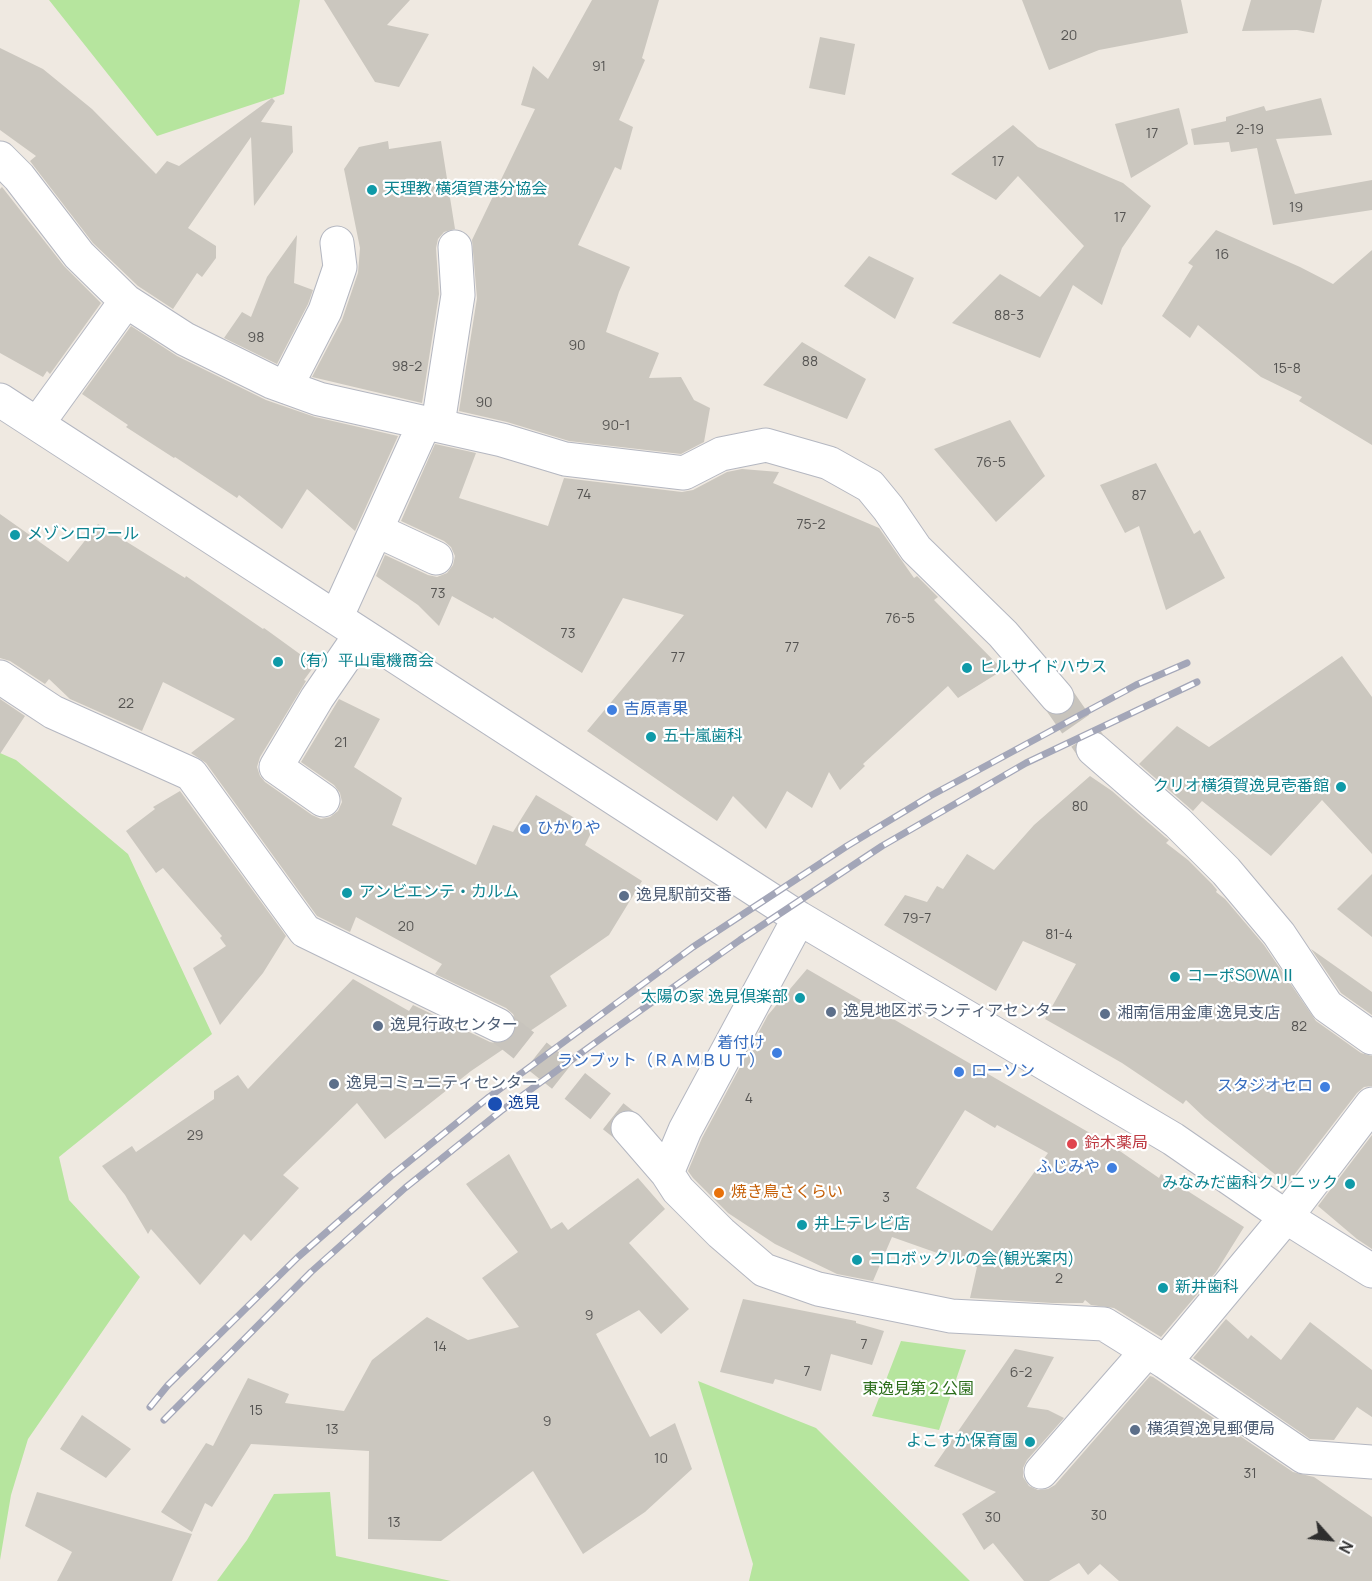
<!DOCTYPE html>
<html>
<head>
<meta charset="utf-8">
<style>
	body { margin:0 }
	#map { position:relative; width:1372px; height:1581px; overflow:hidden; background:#efe9e1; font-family:Manrope,sans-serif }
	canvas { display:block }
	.north { position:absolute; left:1300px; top:1509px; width:60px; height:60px; -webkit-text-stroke:4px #fff; paint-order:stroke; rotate:117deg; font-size:16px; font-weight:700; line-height:24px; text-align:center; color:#2e2e2e }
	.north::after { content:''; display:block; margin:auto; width:21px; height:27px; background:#2e2e2e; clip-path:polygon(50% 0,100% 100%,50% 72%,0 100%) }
</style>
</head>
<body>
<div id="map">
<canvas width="1372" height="1581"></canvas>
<div class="north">N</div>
</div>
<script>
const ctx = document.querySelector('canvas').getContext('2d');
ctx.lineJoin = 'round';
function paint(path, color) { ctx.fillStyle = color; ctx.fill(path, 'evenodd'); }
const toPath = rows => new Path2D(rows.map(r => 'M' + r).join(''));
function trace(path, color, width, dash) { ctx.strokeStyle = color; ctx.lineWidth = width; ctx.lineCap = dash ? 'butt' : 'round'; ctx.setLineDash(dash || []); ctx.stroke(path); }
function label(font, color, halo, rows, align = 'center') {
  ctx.font = font + ' Manrope,"Noto Sans JP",sans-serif'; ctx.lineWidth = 4.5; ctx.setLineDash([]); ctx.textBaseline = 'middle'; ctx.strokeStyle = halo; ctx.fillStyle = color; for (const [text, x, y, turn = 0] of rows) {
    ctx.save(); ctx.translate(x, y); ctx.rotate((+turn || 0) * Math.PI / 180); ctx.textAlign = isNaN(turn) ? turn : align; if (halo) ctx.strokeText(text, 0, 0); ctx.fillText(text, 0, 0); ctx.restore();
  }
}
const green = toPath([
	[49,0,300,0,284,94,157,136],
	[0,753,16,760,128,854,212,1034,59,1157,69,1200,140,1277,28,1439,11,1495,0,1560],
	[901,1341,966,1350,939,1430,872,1416],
	[698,1381,816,1428,970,1581,749,1581,753,1564],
	[330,1492,336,1556,451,1581,217,1581,247,1540,274,1494]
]);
const building = toPath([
	[324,0,410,0,387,25,429,34,399,87,375,82],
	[592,0,659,0,642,58,645,60,619,120,633,127,621,170,615,167,578,245,630,267,619,292,606,332,659,353,649,378,681,377,694,400,710,408,704,442,681,454,569,441,507,422,459,411,477,298,472,240,535,109,521,105,533,66,548,79],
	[1022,0,1181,0,1188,33,1099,50,1049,70],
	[1251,0,1322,0,1314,33,1297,30,1242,31],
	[820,37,855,44,845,95,809,88],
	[0,48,43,69,92,109,156,174,167,161,179,166,272,98,275,101,261,122,292,126,293,152,254,206,251,137,188,228,216,246,216,258,202,277,197,273,173,309,138,286,93,243,30,161,36,156,0,130],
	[1321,98,1332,135,1276,139,1295,194,1372,180,1372,210,1273,225,1257,148,1231,152,1229,142,1194,145,1191,129,1226,121,1226,117,1264,106,1266,111],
	[1179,108,1188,144,1131,178,1115,124],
	[1013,125,1038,147,1123,183,1151,206,1122,248,1102,305,1073,285,1040,358,952,323,1000,274,1040,297,1084,246,1018,176,996,200,951,174],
	[388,141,389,149,441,141,455,229,444,232,438,239,436,248,439,294,422,403,312,377,342,320,358,273,360,248,344,169,359,147],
	[2,187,64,266,101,303,50,374,47,371,43,377,0,353,0,189],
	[1216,230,1300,267,1333,284,1372,250,1372,445,1299,401,1302,397,1261,377,1198,325,1190,338,1162,316,1193,266,1188,263],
	[297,235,294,283,313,290,308,304,277,364,224,338,242,312,251,317,267,277],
	[869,256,914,278,895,319,844,286],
	[131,326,177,356,266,400,315,417,398,436,355,531,307,489,282,529,239,495,237,498,175,457,174,458,126,427,128,425,82,394],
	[802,342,866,379,847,419,763,385],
	[1010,420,1045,476,996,522,934,449],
	[435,444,476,453,459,498,548,526,564,478,682,492,693,490,727,472,742,469,779,472,773,483,879,528,914,578,917,576,938,597,934,600,1003,670,958,698,948,686,863,764,865,766,840,790,829,772,812,808,787,791,766,829,733,796,717,821,587,731,684,615,623,598,582,673,494,617,493,619,452,596,439,626,418,605,376,576,385,555,428,575,437,577,447,573,453,565,455,556,451,547,444,541,401,521],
	[1156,463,1194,534,1200,530,1225,578,1166,610,1139,526,1125,533,1100,485],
	[0,514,68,562,98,524,185,578,186,576,263,629,264,628,315,665,304,680,306,681,260,757,257,767,260,776,265,782,312,815,321,819,330,817,338,811,342,802,340,793,334,785,301,762,339,699,380,719,354,767,402,798,392,825,476,865,493,825,513,832,536,795,593,829,585,845,642,881,609,935,550,976,567,1006,471,1071,385,1139,357,1103,283,1175,299,1188,251,1241,244,1234,200,1285,151,1229,148,1234,125,1195,102,1166,132,1146,136,1152,214,1099,214,1091,238,1075,248,1089,353,979,409,1011,413,1005,490,1042,500,1044,509,1040,515,1033,517,1023,513,1014,506,1008,435,974,442,964,356,917,350,932,317,916,206,763,191,753,235,719,163,682,142,731,70,699,49,679,45,684,10,661,0,658],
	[1342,656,1372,697,1372,854,1322,800,1271,856,1202,801,1193,811,1139,764,1177,726,1209,747],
	[0,699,25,716,0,754],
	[1090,776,1112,791,1165,837,1169,840,1166,843,1188,860,1212,884,1217,890,1216,892,1225,899,1264,945,1316,1021,1361,1053,1372,1056,1372,1086,1364,1087,1357,1093,1287,1184,1205,1118,1186,1100,1183,1104,1122,1063,1045,1019,1076,964,1023,941,996,991,884,925,905,895,927,902,937,886,943,889,967,854,994,870,1034,825],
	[180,791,286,936,263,973,220,1025,193,968,226,946,220,938,222,936,163,868,156,873,126,831,155,809,153,807],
	[1372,874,1372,937,1337,909],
	[1311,949,1372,992,1372,1015,1341,993],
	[807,969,1114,1147,1159,1178,1161,1174,1244,1227,1216,1272,1161,1337,1114,1308,1091,1305,1085,1300,1083,1303,1052,1303,970,1298,977,1267,892,1237,873,1281,837,1274,775,1244,728,1213,693,1178,688,1171,702,1138,768,1015],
	[965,1110,995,1128,997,1125,1048,1153,992,1231,916,1188],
	[1372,1135,1372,1249,1357,1239,1318,1206],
	[509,1154,551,1229,562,1222,568,1230,638,1178,665,1209,629,1243,689,1309,661,1334,639,1310,596,1334,650,1437,675,1423,692,1469,645,1512,583,1554,533,1471,441,1541,368,1539,369,1451,251,1444,212,1507,205,1503,192,1532,161,1512,206,1443,213,1446,248,1378,289,1394,285,1403,344,1411,372,1360,427,1317,468,1340,519,1327,482,1278,518,1252,466,1184],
	[743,1299,856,1321,856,1323,884,1331,872,1365,831,1354,821,1391,775,1379,773,1384,720,1372],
	[1226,1319,1248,1339,1251,1335,1281,1360,1310,1322,1372,1370,1372,1417,1357,1407,1334,1440,1310,1439,1193,1358],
	[1015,1349,1054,1357,1027,1407,1048,1410,1064,1418,1027,1460,1023,1468,1023,1477,1029,1486,1038,1490,1048,1489,1055,1485,1150,1376,1153,1377,1293,1472,1314,1477,1372,1517,1372,1581,1119,1581,1100,1564,1088,1575,1079,1563,1049,1581,1024,1581,993,1543,984,1550,962,1514,996,1492,934,1466],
	[82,1415,131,1449,106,1478,60,1449],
	[37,1492,192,1534,172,1581,57,1581,72,1552,25,1526]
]);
const minorTunnel = toPath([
	[1057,697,1093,749],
	[498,1025,628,1128]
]);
const minor = toPath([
	[0,158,19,177,79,255,126,301,185,339,272,382,319,399,502,440,565,459,684,473,721,454,766,445,829,463,870,486,888,508,916,549,1003,634,1057,697],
	[286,387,325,311,340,267,337,243],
	[0,400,799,918,1173,1139,1286,1217,1372,1271],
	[38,423,126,301],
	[438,424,458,295,455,247],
	[376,530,436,558],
	[336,618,425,422],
	[0,677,53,712,191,774,305,931,498,1025],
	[1093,749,1178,823,1226,871,1279,934,1327,1006,1372,1038],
	[323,800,276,767,317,698,361,634],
	[628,1128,667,1173,678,1190,721,1233,764,1270,818,1289,951,1316,1104,1324,1165,1362,1304,1457,1372,1462],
	[667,1173,685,1130,799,918],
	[1165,1362,1286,1217,1372,1104],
	[1041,1472,1147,1351]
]);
const rail = toPath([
	[150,1407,168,1385,298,1257,391,1176,489,1097,693,947,847,846,930,796,1136,685,1187,663],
	[164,1420,311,1272,405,1188,501,1111,610,1032,740,940,882,846,1026,763,1197,682]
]);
const markers = [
	[372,190,6,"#0f9aa8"],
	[15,535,6,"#0f9aa8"],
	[278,662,6,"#0f9aa8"],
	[967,668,6,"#0f9aa8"],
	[612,710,6,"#3f7fe0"],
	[651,737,6,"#0f9aa8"],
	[1341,787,6,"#0f9aa8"],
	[525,829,6,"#3f7fe0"],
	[347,893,6,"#0f9aa8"],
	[624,896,6,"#5c6f8a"],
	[1175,977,6,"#0f9aa8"],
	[800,998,6,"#0f9aa8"],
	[831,1012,6,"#5c6f8a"],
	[1105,1014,6,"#5c6f8a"],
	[378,1026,6,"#5c6f8a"],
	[777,1053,6,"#3f7fe0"],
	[959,1072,6,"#3f7fe0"],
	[334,1084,6,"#5c6f8a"],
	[1325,1087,6,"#3f7fe0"],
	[495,1104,8,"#1a4fb4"],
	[1072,1144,6,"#e0444e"],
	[1112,1168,6,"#3f7fe0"],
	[1350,1184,6,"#0f9aa8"],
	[719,1193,6,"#e8710a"],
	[802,1225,6,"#0f9aa8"],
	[857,1260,6,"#0f9aa8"],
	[1163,1288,6,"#0f9aa8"],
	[1135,1430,6,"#5c6f8a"],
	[1030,1442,6,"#0f9aa8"]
];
const numberNames = [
	["20",1069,36],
	["91",599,67],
	["2-19",1250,130],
	["17",1152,134],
	["17",998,162],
	["19",1296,208],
	["17",1120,218],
	["16",1222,255],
	["88-3",1009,316],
	["98",256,338],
	["90",577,346],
	["88",810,362],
	["98-2",407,367],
	["15-8",1287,369],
	["90",484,403],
	["90-1",616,426],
	["76-5",991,463],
	["74",584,495],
	["87",1139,496],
	["75-2",811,525],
	["73",438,594],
	["76-5",900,619],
	["73",568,634],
	["77",792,648],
	["77",678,658],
	["22",126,704],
	["21",341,743],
	["80",1080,807],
	["79-7",917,919],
	["20",406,927],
	["81-4",1059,935],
	["82",1299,1027],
	["4",749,1099],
	["29",195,1136],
	["3",886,1198],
	["2",1059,1279],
	["9",589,1316],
	["7",864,1345],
	["14",440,1347],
	["7",807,1372],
	["6-2",1021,1373],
	["15",256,1411],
	["9",547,1422],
	["13",332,1430],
	["10",661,1459],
	["31",1250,1474],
	["30",1099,1516],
	["30",993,1518],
	["13",394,1523]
];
const cultureNames = [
	["天理教 横須賀港分協会",384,190],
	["メゾンロワール",27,535],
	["（有）平山電機商会",290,662],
	["ヒルサイドハウス",979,668],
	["五十嵐歯科",663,737],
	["クリオ横須賀逸見壱番館",1329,787,"right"],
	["アンビエンテ・カルム",359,893],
	["コーポSOWAⅡ",1187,977],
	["太陽の家 逸見倶楽部",788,998,"right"],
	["みなみだ歯科クリニック",1338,1184,"right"],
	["井上テレビ店",814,1225],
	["コロボックルの会(観光案内)",869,1260],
	["新井歯科",1175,1288],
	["よこすか保育園",1018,1442,"right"]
];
const shopNames = [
	["吉原青果",624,710],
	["ひかりや",537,829],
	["着付け",765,1044,"right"],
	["ランブット（ＲＡＭＢＵＴ）",765,1062,"right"],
	["ローソン",971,1072],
	["スタジオセロ",1313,1087,"right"],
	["ふじみや",1100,1168,"right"]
];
const serviceNames = [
	["逸見駅前交番",636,896],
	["逸見地区ボランティアセンター",843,1012],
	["湘南信用金庫 逸見支店",1117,1014],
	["逸見行政センター",390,1026],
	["逸見コミュニティセンター",346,1084],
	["横須賀逸見郵便局",1147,1430]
];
const transitNames = [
	["逸見",508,1104]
];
const healthNames = [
	["鈴木薬局",1084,1144]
];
const foodNames = [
	["焼き鳥さくらい",731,1193]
];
const parkNames = [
	["東逸見第２公園",918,1390]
];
paint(green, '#b6e59e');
paint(building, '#cbc7bf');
trace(minorTunnel, '#c8c4bd', 33, [33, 16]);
trace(minor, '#b4b7c1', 35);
trace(minor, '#fff', 33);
trace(rail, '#a3a6b8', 7);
trace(rail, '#fff', 4.5, [14]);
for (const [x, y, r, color] of markers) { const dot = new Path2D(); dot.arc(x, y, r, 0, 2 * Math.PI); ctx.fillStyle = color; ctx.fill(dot); trace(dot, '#fff', 2); }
label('14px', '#555452', null, numberNames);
label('16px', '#0d838f', '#fff', cultureNames, 'left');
label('16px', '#366cbe', '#fff', shopNames, 'left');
label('16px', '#4e5e75', '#fff', serviceNames, 'left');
label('16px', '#164399', '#fff', transitNames, 'left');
label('16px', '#be3a42', '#fff', healthNames, 'left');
label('16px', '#c56008', '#fff', foodNames, 'left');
label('16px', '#2c6e1b', '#fff', parkNames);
</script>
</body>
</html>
